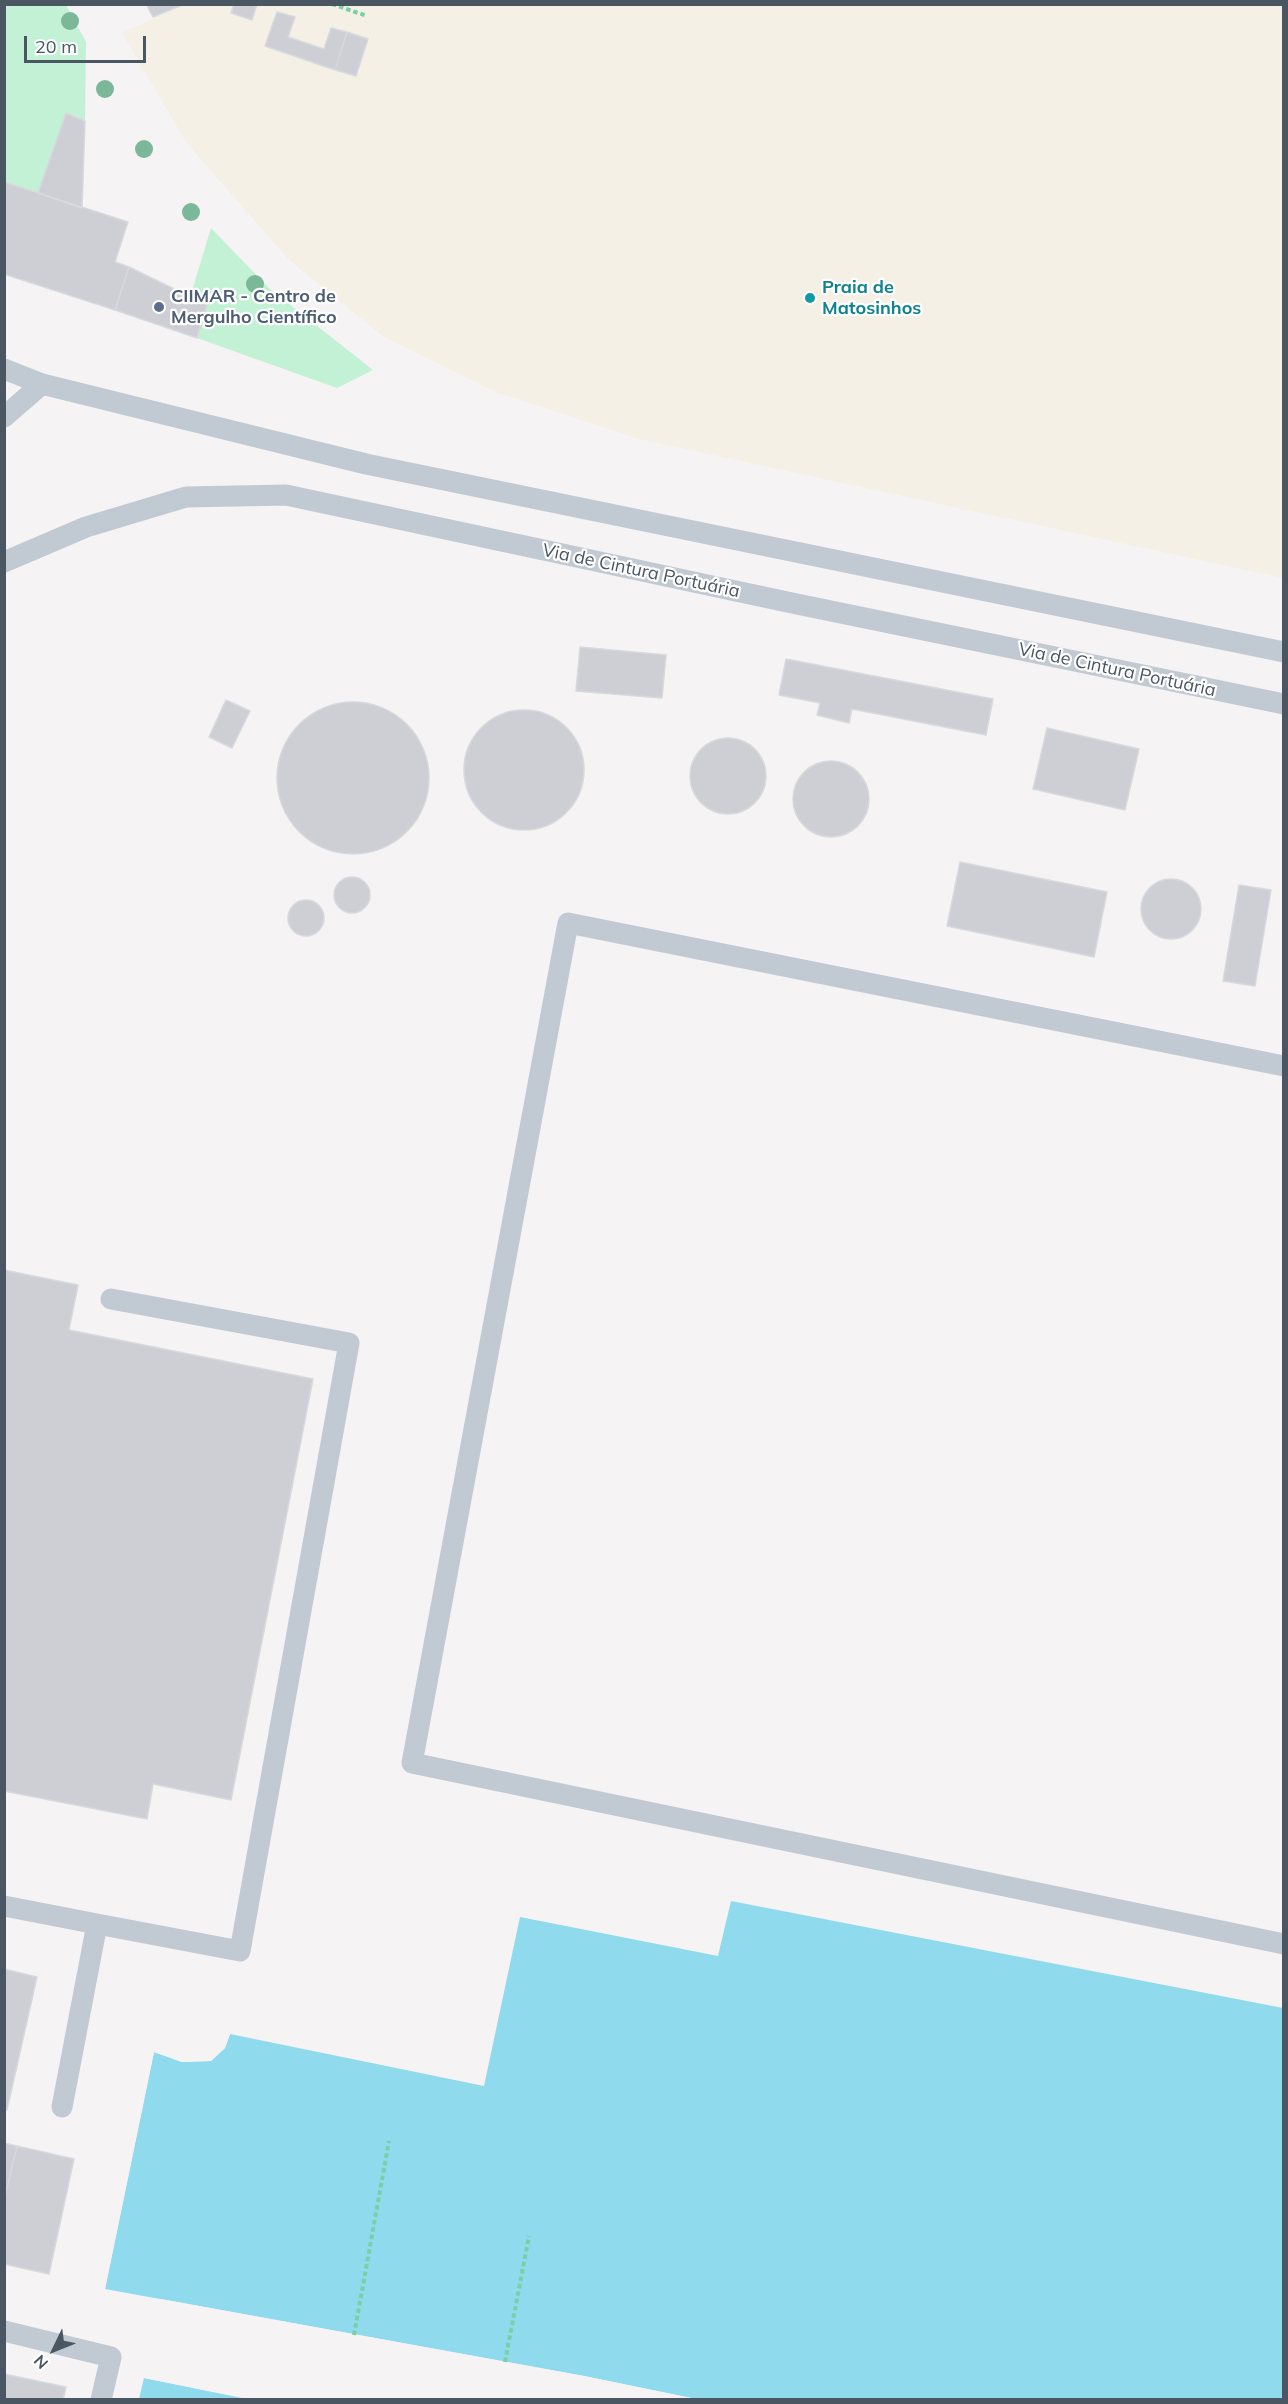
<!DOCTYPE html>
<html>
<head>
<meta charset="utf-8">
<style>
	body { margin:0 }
	#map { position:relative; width:1288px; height:2404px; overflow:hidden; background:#f5f3f3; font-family:Mulish,sans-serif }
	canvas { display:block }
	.frame { position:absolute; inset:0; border:6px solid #4a5661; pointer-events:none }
	.north { position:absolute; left:24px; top:2320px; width:60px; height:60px; -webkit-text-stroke:4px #fff; paint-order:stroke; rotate:227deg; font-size:16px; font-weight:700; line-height:24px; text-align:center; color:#4a5661 }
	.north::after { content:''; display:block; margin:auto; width:21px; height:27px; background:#4a5661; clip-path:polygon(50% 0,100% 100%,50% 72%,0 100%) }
	.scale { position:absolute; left:24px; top:36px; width:122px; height:27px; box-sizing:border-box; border:3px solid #4a5661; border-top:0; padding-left:8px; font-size:18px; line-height:21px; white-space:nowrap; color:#4a5661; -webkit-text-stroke:4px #fff; paint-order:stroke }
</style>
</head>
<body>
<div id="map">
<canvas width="1288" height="2404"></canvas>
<div class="frame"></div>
<div class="north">N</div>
<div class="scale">20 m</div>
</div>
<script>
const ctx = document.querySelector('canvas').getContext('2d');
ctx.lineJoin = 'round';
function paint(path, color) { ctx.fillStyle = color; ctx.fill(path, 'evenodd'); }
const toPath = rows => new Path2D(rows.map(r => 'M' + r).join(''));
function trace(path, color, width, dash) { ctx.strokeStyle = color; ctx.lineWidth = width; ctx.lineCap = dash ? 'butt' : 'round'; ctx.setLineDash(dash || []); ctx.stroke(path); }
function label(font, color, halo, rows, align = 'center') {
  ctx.font = font + ' Mulish,sans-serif'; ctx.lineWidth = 4.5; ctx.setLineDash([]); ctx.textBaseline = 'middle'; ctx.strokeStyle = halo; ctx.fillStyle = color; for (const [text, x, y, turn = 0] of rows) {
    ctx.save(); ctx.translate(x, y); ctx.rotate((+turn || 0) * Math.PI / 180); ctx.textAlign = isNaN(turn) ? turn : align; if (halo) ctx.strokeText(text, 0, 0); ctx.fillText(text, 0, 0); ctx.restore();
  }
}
const green = toPath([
	[5,5,66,5,86,42,85,121,38,193,5,182],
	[211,228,269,288,373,370,337,388,197,338,207,305,190,297]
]);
const sand = toPath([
	[185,4,1283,5,1283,578,639,439,496,392,384,337,288,259,186,142,122,33]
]);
const water = toPath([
	[731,1901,1283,2008,1283,2399,696,2399,584,2376,105,2289,154,2052,182,2062,211,2061,225,2048,230,2034,484,2086,520,1917,718,1956],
	[144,2378,249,2399,139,2399]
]);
const pier = toPath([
	[227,2034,230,2034,225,2048,211,2061,182,2062,154,2052,105,2289,102,2288,151,2050,155,2049,182,2059,210,2058,222,2046],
	[161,2299,584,2376,696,2399,681,2400,584,2379,283,2326,160,2302],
	[145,2375,249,2397,252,2400,144,2378]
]);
const building = toPath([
	[146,4,185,4,153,17,146,4],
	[234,4,257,4,252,20,231,13,234,4],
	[277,12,295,17,288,37,324,49,331,28,347,32,335,70,265,46,277,12],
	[347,32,368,39,356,76,335,70,347,32],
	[66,113,85,121,82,208,38,193,66,113],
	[4,182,128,222,115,262,129,267,115,310,4,274,4,182],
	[129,267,207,305,197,338,115,310,129,267],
	[580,647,666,655,662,698,576,691,580,647],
	[786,659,993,699,986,735,852,709,849,723,817,715,820,703,779,695,786,659],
	[226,700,250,711,232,748,209,737,226,700],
	'277 778a76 76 0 1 1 152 0a76 76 0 1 1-152 0Z',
	'464 770a60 60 0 1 1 120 0a60 60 0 1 1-120 0Z',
	[1047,728,1139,749,1125,810,1033,789,1047,728],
	'690 776a38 38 0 1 1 76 0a38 38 0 1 1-76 0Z',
	'793 799a38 38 0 1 1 76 0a38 38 0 1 1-76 0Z',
	[960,862,1107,892,1094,957,947,926,960,862],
	'334 895a18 18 0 1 1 36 0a18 18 0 1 1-36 0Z',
	'1141 909a30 30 0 1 1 60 0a30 30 0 1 1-60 0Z',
	[1239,885,1271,890,1255,986,1223,981,1239,885],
	'288 918a18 18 0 1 1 36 0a18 18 0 1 1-36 0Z',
	[4,1270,78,1285,69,1330,313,1379,231,1800,153,1784,147,1819,4,1791,4,1270],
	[4,1969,37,1977,7,2110,4,2109,4,1969],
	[4,2143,17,2146,4,2201,4,2143],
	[17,2146,74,2159,49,2274,4,2264,4,2201,17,2146],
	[4,2374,66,2387,63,2400,4,2400,4,2374]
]);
const path = toPath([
	[332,4,367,16],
	[354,2335,389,2141],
	[505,2362,529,2236]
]);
const service = toPath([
	[4,369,42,384,366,464,1284,652],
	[4,417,42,384],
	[4,562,86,527,186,497,286,495,792,603,1284,704],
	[1284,1066,568,923,412,1763,1284,1944],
	[4,1906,97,1924,62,2107],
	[97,1924,240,1951,349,1343,111,1299],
	[4,2331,111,2357,101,2400]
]);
const trees = [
	[70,21],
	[105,89],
	[144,149],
	[191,212],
	[255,284]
];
const markers = [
	[810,298,6,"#0f9aa8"],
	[159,307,6,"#5c6f8a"]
];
const cultureNames = [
	["Praia de",822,288],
	["Matosinhos",822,309]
];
const serviceNames = [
	["CIIMAR - Centro de",171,297],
	["Mergulho Científico",171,318]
];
const streetNames = [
	["Via de Cintura Portuária",641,571,12],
	["Via de Cintura Portuária",1117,670,12]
];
paint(green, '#c3f1d5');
paint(sand, '#f5f0e5');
paint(water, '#90daee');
paint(pier, '#f5f3f3');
paint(building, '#cdcfd5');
trace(building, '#d7d9de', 1.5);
trace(path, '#7ad0a6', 4, [4.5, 3]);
trace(service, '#c1cad2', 21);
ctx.fillStyle = '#7bb799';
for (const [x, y] of trees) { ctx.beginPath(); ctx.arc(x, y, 9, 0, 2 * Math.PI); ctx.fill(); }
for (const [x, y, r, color] of markers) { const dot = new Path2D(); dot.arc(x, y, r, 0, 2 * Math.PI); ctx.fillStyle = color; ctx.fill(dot); trace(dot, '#fff', 2); }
label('bold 18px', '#0d838f', '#fff', cultureNames, 'left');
label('bold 18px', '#4e5e75', '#fff', serviceNames, 'left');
label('18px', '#4a5661', '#fff', streetNames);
</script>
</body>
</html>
